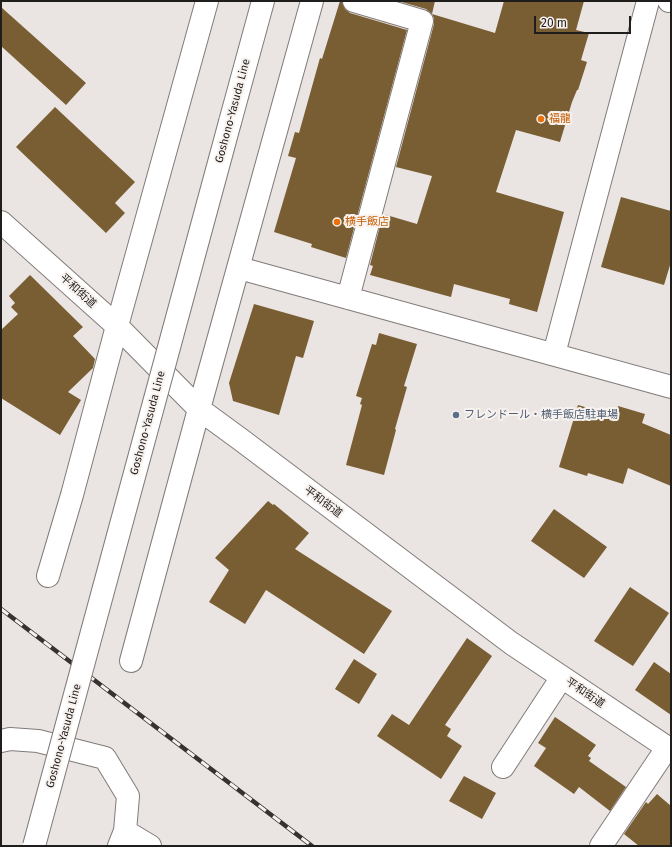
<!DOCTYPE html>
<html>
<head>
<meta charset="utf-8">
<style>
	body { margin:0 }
	#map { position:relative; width:672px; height:847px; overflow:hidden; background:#eae4e2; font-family:"Fira Sans",sans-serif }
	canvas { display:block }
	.frame { position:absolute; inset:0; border:2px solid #201e1d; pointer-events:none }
	.scale { position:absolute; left:534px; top:16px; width:97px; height:18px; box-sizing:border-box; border:2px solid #201e1d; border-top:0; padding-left:5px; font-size:12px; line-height:14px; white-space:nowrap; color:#201e1d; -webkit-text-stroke:3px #f8f2ef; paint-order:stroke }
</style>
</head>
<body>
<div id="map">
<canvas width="672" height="847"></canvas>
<div class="frame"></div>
<div class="scale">20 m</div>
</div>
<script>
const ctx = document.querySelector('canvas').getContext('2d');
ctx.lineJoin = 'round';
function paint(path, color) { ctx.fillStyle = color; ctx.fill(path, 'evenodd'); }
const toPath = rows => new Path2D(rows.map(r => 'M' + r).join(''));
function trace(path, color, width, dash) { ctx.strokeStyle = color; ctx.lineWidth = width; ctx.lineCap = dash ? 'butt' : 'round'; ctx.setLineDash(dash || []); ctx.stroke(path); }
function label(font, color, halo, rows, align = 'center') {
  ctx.font = font + ' "Fira Sans","Noto Sans JP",sans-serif'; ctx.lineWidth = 4; ctx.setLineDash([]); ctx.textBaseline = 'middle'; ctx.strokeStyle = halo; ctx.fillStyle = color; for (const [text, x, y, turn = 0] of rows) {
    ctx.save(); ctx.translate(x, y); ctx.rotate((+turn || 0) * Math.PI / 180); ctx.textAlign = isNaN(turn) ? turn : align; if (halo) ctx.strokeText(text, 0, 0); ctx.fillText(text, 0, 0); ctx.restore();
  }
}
const building = toPath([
	[340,1,342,1,345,9,350,13,407,30,346,258,311,247,312,244,274,232,296,158,288,156,295,132,299,133,320,58,322,59],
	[398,1,435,1,432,14,426,9],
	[504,1,584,1,576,30,589,33,581,60,587,62,578,90,577,90,572,102,560,142,516,130,496,192,564,212,537,312,509,304,510,299,454,284,451,297,370,275,373,266,370,265,383,214,417,224,432,176,396,167,434,24,434,18,432,14,495,33],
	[1,7,86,83,66,105,1,46],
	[55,107,135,182,115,203,125,213,106,233,16,147],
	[621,197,671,211,671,262,664,285,601,267],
	[30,275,83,327,73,336,95,359,93,368,68,392,81,400,60,435,1,398,1,330,18,314,11,307,15,303,9,296],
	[254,304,314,321,303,358,296,356,279,415,233,401,229,383],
	[379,333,417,344,404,386,407,387,395,429,396,430,384,475,346,465,362,405,360,404,362,398,356,396,372,344,376,345],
	[578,405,615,416,618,406,645,414,642,423,671,435,671,486,628,468,623,484,588,473,587,476,559,467],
	[268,501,273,505,274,504,309,533,295,549,392,611,364,654,266,590,245,624,209,602,229,570,215,558],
	[554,509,607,547,584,578,531,541],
	[630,587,669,613,633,666,594,641],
	[467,638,492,656,445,725,451,729,447,736,462,746,441,779,377,736,392,714,409,725],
	[354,659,377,674,359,704,335,689],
	[654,662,671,674,671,715,635,690],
	[555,717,596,745,588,756,591,758,589,761,626,787,610,811,579,787,574,794,534,766,546,748,538,743],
	[464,776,496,793,482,819,449,801],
	[657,794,671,806,671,846,639,846,624,834,646,802,648,804]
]);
const minor = toPath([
	[669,1,671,1],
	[1,222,117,326,199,409,240,439,511,643,671,750],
	[239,268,671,387],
	[348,298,422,21,354,1],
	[554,354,648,1],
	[48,576,72,495,117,326,207,1],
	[131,661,199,409,312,1],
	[1,741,10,739,38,741,105,758,128,796,125,831,119,846],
	[503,767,562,677],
	[125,831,150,846],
	[601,846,667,748]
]);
const secondary = toPath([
	[230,122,263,1]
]);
const rail = toPath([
	[1,609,312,846]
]);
const secondaryBridge = toPath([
	[34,846,230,122]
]);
const markers = [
	[541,119,4,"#e8710a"],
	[337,222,4,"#e8710a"],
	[456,415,4,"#5c6f8a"]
];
const streetNames = [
	["Goshono-Yasuda Line",233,111,-75],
	["平和街道",78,291,42],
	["Goshono-Yasuda Line",148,423,-75],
	["平和街道",323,502,37],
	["平和街道",585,693,34],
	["Goshono-Yasuda Line",64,736,-75]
];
const foodNames = [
	["福龍",549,119],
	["横手飯店",345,222]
];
const serviceNames = [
	["フレンドール・横手飯店駐車場",464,415]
];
paint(building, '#785e32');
trace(minor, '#817b79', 24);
trace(secondary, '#817b79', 24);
trace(minor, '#fff', 22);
trace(secondary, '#fff', 22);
trace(rail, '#353231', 4.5);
trace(rail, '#f8f2ef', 3, [9]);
trace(secondaryBridge, '#817b79', 24, []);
trace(secondaryBridge, '#fff', 22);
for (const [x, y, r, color] of markers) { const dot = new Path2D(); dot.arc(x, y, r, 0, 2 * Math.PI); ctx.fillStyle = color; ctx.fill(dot); trace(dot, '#f8f2ef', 1.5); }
label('11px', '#201e1d', '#f8f2ef', streetNames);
label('11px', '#c56008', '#f8f2ef', foodNames, 'left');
label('11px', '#4e5e75', '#f8f2ef', serviceNames, 'left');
</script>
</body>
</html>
